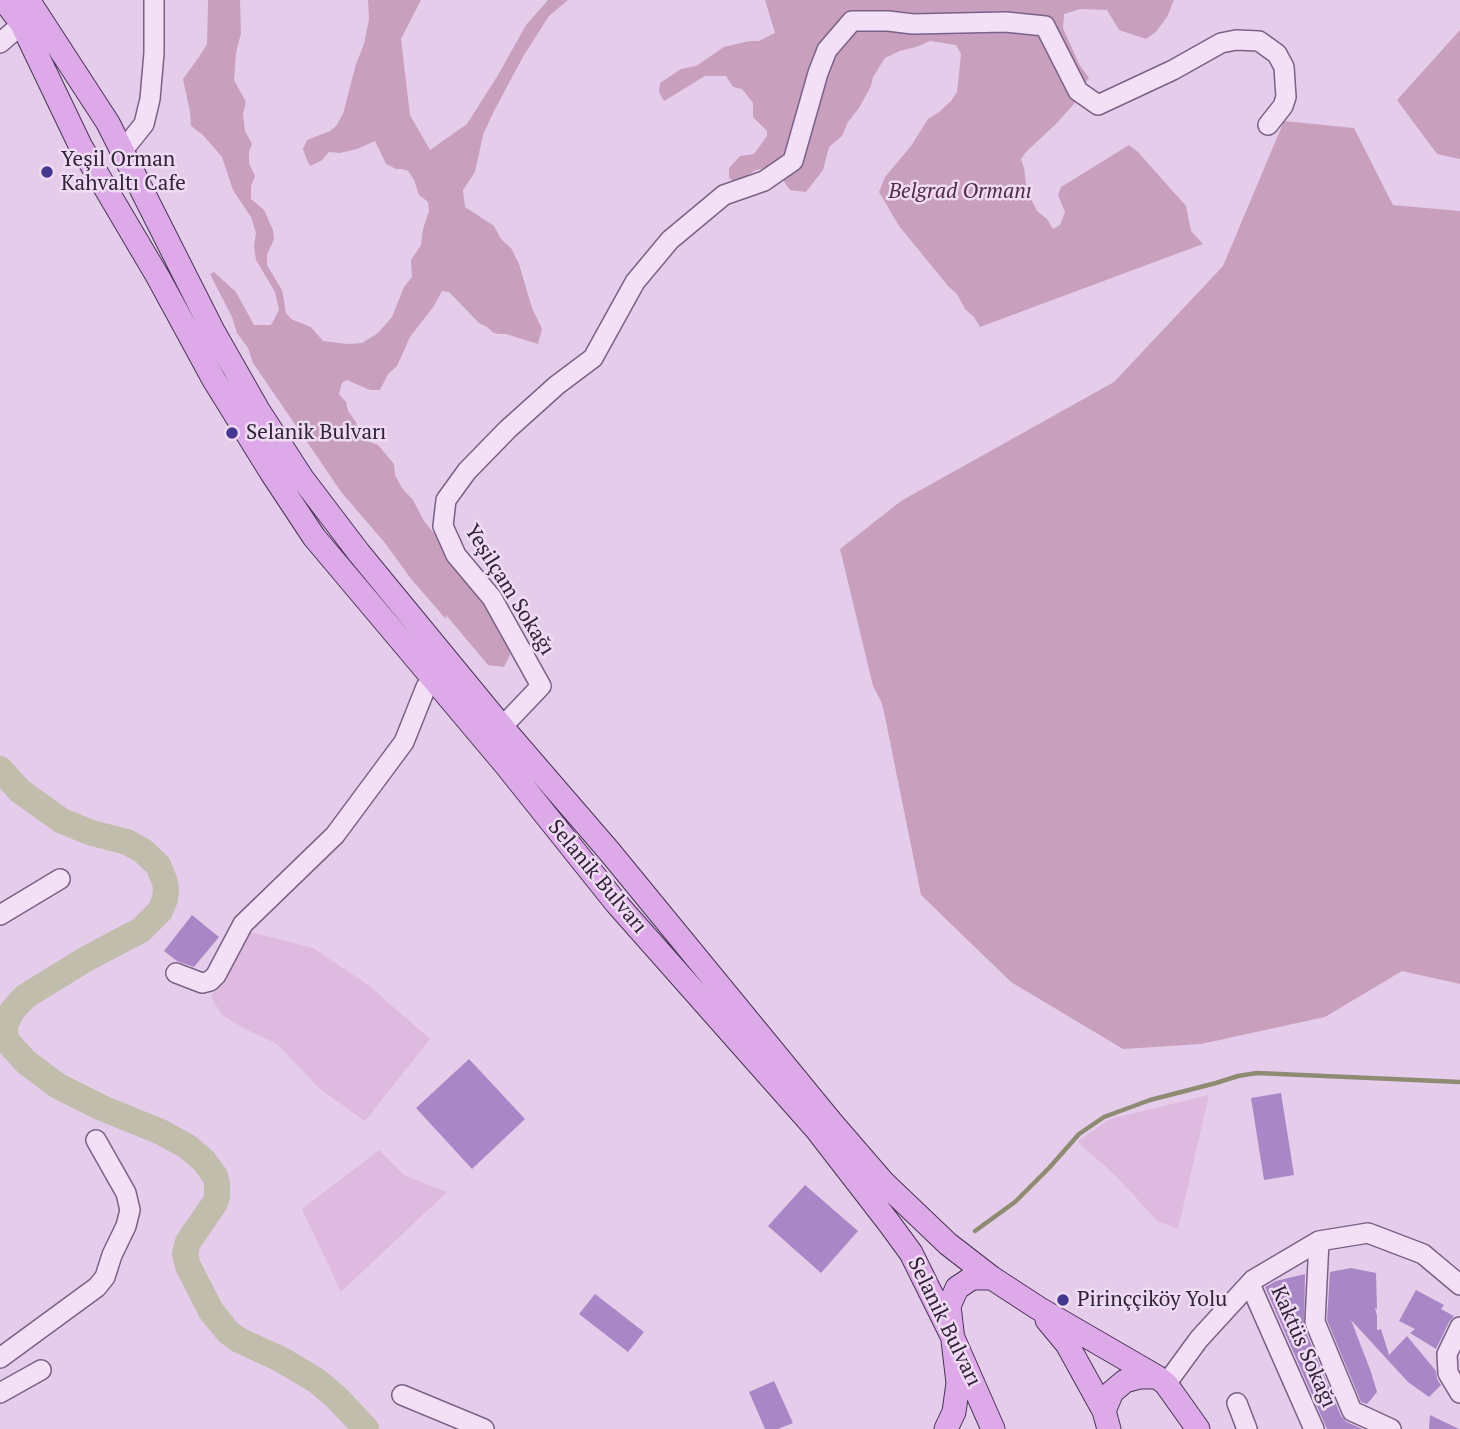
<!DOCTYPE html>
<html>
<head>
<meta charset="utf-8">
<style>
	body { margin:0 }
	canvas { display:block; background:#e6cceb }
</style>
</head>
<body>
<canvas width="1460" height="1429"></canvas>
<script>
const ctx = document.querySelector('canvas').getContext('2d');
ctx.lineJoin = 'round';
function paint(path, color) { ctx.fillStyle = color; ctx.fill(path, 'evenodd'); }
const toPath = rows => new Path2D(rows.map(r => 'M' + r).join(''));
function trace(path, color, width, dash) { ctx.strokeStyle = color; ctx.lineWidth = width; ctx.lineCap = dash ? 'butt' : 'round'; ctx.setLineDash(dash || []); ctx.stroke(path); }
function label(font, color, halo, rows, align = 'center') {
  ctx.font = font + ' "PT Serif",serif'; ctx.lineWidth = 5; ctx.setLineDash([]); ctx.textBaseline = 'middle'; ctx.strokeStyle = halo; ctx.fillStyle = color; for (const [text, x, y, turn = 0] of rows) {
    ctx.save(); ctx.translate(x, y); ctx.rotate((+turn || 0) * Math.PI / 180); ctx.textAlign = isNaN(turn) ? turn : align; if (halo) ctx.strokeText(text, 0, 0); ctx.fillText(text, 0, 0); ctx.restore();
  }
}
const farmland = toPath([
	[247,931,313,948,367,984,430,1039,365,1121,320,1089,277,1044,243,1028,221,1014,211,997],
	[1209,1095,1178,1229,1157,1221,1115,1175,1083,1147,1078,1141,1110,1119],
	[379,1150,404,1175,447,1192,341,1292,302,1209]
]);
const green = toPath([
	[208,0,240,0,241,33,236,53,234,80,246,102,243,114,245,131,252,144,249,152,249,163,255,176,251,186,251,199,264,210,273,230,274,239,267,255,267,265,282,290,286,313,291,319,311,327,323,341,347,344,362,343,378,333,392,317,404,287,412,277,411,260,421,245,423,229,429,211,428,202,419,195,414,180,408,171,402,169,396,169,386,164,375,141,357,149,340,153,329,152,321,161,310,166,306,158,303,149,307,140,330,131,336,126,343,114,356,64,364,44,369,19,368,0,421,0,401,39,410,115,430,150,467,124,498,75,526,25,548,0,568,0,549,16,524,55,494,111,483,135,475,172,463,190,465,207,494,226,501,239,511,248,519,264,532,308,542,329,538,344,506,334,499,334,494,333,487,327,479,323,449,292,442,291,434,306,410,337,397,366,388,374,380,390,370,390,347,380,342,383,339,394,346,402,348,411,356,422,360,438,378,445,394,464,395,475,402,488,413,500,424,521,442,543,486,607,509,644,510,655,504,667,488,665,446,615,446,619,411,579,385,543,342,493,253,363,248,348,237,333,232,317,210,274,214,272,236,292,254,325,271,325,279,310,275,292,256,260,254,246,256,233,251,217,233,190,222,157,203,135,191,126,190,112,183,79,199,57,207,44],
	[765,0,1174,0,1167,17,1156,32,1146,39,1119,30,1107,10,1080,9,1064,14,1063,28,1079,64,1089,78,1076,95,1076,101,1073,105,1057,123,1026,152,1021,159,1024,168,1027,191,1037,211,1047,219,1053,229,1060,225,1065,212,1058,195,1061,187,1129,145,1138,152,1186,206,1191,231,1203,244,980,327,974,317,965,309,957,294,948,286,899,226,879,192,885,177,911,146,928,119,939,112,951,101,957,92,961,54,956,45,930,41,916,47,900,51,885,58,873,77,871,86,859,108,848,122,842,136,829,147,823,170,806,192,790,190,780,176,766,168,756,170,736,182,729,178,729,168,740,156,754,154,767,136,767,131,753,117,753,103,742,89,733,87,726,76,705,76,664,101,659,92,660,83,681,69,696,66,724,47,749,41,759,41,775,33],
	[1460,30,1460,159,1437,154,1397,100],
	[1284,121,1354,128,1393,205,1460,211,1460,984,1402,971,1325,1017,1201,1044,1123,1049,1011,982,921,895,884,712,881,701,873,686,840,549,901,501,1114,382,1223,266]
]);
const stream = toPath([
	[975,1231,1015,1202,1049,1168,1079,1134,1104,1117,1150,1100,1216,1083,1238,1076,1257,1073,1460,1082]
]);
const river = toPath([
	[0,769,20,791,62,821,92,833,127,842,143,851,158,865,165,882,166,890,165,899,160,911,141,930,86,959,26,996,19,1003,12,1011,5,1025,6,1040,26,1062,58,1086,102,1108,161,1132,188,1147,204,1161,215,1176,217,1183,217,1197,215,1203,188,1242,185,1254,188,1266,211,1311,228,1332,239,1340,282,1360,317,1381,336,1397,366,1429]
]);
const building = toPath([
	[192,915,219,937,194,967,177,961,164,951],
	[469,1059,525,1119,472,1169,416,1108],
	[1281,1093,1294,1175,1264,1180,1251,1098],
	[805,1185,858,1231,821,1273,768,1226],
	[1351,1268,1376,1273,1377,1309,1375,1308,1377,1316,1377,1330,1381,1329,1389,1355,1407,1336,1436,1371,1437,1379,1441,1385,1429,1397,1408,1382,1351,1320,1371,1372,1377,1392,1367,1404,1361,1402,1327,1320,1330,1272],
	[1305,1274,1304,1327,1341,1416,1347,1422,1362,1429,1327,1429,1265,1287,1276,1281],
	[1416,1290,1444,1305,1441,1309,1454,1316,1449,1322,1436,1349,1410,1333,1415,1329,1399,1321],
	[595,1294,644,1332,628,1352,579,1314],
	[774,1381,793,1423,778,1429,765,1429,749,1392],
	[1430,1415,1459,1429,1429,1429]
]);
const minor = toPath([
	[0,43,22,24],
	[121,149,128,144,144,124,150,99,154,53,154,0],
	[502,727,541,686,492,598,456,555,443,526,446,500,467,471,508,429,557,385,593,358,635,282,670,240,724,195,764,181,793,161,818,73,827,50,852,21,888,21,913,24,1006,22,1045,26,1078,91,1098,105,1173,70,1221,43,1236,40,1259,41,1277,54,1284,67,1286,97,1283,106,1268,125],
	[0,915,60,879],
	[176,973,202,983,210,981,216,975,243,924,335,835,404,742,426,687,434,680],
	[1319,1241,1315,1322,1352,1411,1391,1429],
	[1250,1284,1314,1429],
	[1460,1327,1447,1354,1448,1373,1460,1393],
	[0,1358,97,1287,105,1277,112,1255,126,1226,130,1210,126,1193,96,1140],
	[1166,1384,1199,1339,1253,1280,1319,1241,1368,1233,1423,1254,1460,1285],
	[0,1393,41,1370],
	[402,1395,484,1429],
	[1237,1403,1247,1429]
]);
const major = toPath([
	[4,0,22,24,80,145,158,277,214,380,271,472,314,537,505,764,617,904,817,1130,889,1223,911,1253,953,1338,993,1429],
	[28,0,108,123,213,331,258,410,302,478,359,553,502,727,609,851,832,1123,883,1182,948,1244,992,1278,1038,1308,1157,1377,1166,1384,1198,1429],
	[1047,1320,1067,1344,1104,1411,1109,1429],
	[1104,1411,1112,1392,1125,1381,1140,1377,1157,1377],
	[946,1429,954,1412,958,1383,949,1306,957,1288,972,1278,992,1278]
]);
const markers = [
	[47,172,7,"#43378f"],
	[232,433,7,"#43378f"],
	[1063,1300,7,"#43378f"]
];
const poiNames = [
	["Yeşil Orman",61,160],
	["Kahvaltı Cafe",61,184],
	["Selanik Bulvarı",246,433],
	["Pirinççiköy Yolu",1077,1300]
];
const parkNames = [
	["Belgrad Ormanı",960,192]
];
const streetNames = [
	["Yeşilçam Sokağı",509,590,58],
	["Selanik Bulvarı",597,877,50],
	["Selanik Bulvarı",944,1322,64],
	["Kaktüs Sokağı",1303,1347,66]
];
paint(farmland, '#dfbae0');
paint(green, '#c8a0be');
trace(stream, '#8e8b73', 4.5);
trace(river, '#c0bdac', 26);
paint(building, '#a986c5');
trace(minor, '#7a6186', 22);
trace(major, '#483555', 25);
trace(minor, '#f3dff6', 19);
trace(major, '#dea9e9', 23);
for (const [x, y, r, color] of markers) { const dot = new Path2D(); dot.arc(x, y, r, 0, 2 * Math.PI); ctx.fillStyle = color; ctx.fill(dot); trace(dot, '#efdbf3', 2.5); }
label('21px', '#312339', '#efdbf3', poiNames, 'left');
label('italic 21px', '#532c44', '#efdbf3', parkNames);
label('21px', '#312339', '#efdbf3', streetNames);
</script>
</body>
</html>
